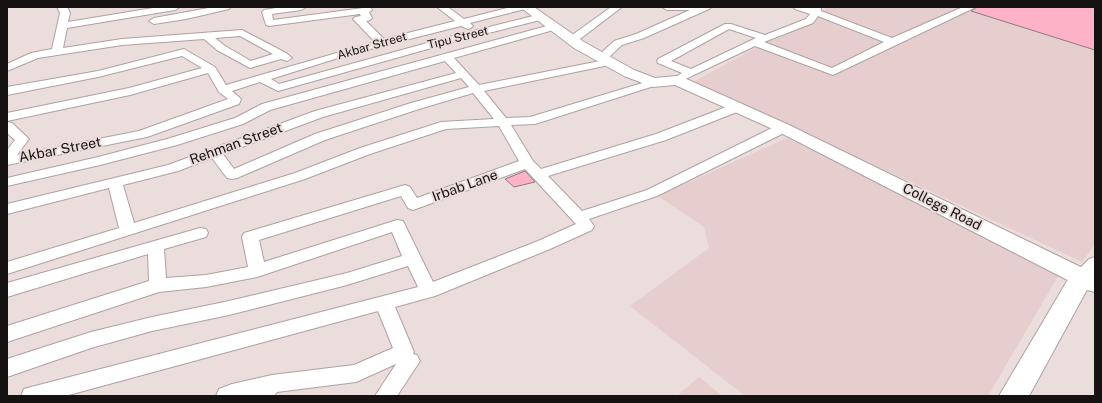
<!DOCTYPE html>
<html>
<head>
<meta charset="utf-8">
<style>
	body { margin:0 }
	#map { position:relative; width:1102px; height:403px; overflow:hidden; background:#ebdddc; font-family:"Public Sans",sans-serif }
	canvas { display:block }
	.frame { position:absolute; inset:0; border:8px solid #171212; pointer-events:none }
</style>
</head>
<body>
<div id="map">
<canvas width="1102" height="403"></canvas>
<div class="frame"></div>
</div>
<script>
const ctx = document.querySelector('canvas').getContext('2d');
ctx.lineJoin = 'round';
function paint(path, color) { ctx.fillStyle = color; ctx.fill(path, 'evenodd'); }
const toPath = rows => new Path2D(rows.map(r => 'M' + r).join(''));
function trace(path, color, width, dash) { ctx.strokeStyle = color; ctx.lineWidth = width; ctx.lineCap = dash ? 'butt' : 'round'; ctx.setLineDash(dash || []); ctx.stroke(path); }
function label(font, color, halo, rows, align = 'center') {
  ctx.font = font + ' "Public Sans",sans-serif'; ctx.lineWidth = 4; ctx.setLineDash([]); ctx.textBaseline = 'middle'; ctx.strokeStyle = halo; ctx.fillStyle = color; for (const [text, x, y, turn = 0] of rows) {
    ctx.save(); ctx.translate(x, y); ctx.rotate((+turn || 0) * Math.PI / 180); ctx.textAlign = isNaN(turn) ? turn : align; if (halo) ctx.strokeText(text, 0, 0); ctx.fillText(text, 0, 0); ctx.restore();
  }
}
const built = toPath([
	[829,7,1095,7,1095,244,1082,262,767,115,689,84,761,45,815,22,823,10],
	[787,138,1060,273,988,396,745,396,630,306,709,248,704,227,658,196],
	[699,377,722,396,677,396]
]);
const building = toPath([
	[977,7,1095,7,1095,50,971,11,977,7],
	[525,171,535,182,514,187,505,179,525,171]
]);
const minor = toPath([
	[57,7,67,7,70,13,68,22,159,7,180,7,175,10,67,28,63,48,122,39,242,30,286,53,292,58,287,61,281,59,250,68,217,50,204,39,122,45,38,58,7,71,7,64,31,53,52,49,60,13,57,7],
	[240,36,273,54,251,61,225,46,215,38,240,36],
	[214,7,231,7,229,9,186,19,154,24,149,21,154,18,214,7],
	[282,7,306,7,301,10,272,14,273,20,371,7,372,10,369,12,372,18,370,20,366,21,384,39,455,21,437,7,448,7,464,19,511,7,527,7,525,9,470,23,473,26,471,28,468,29,461,26,354,53,271,79,279,84,445,38,541,14,546,17,544,19,453,42,278,91,260,82,232,91,241,99,239,104,147,137,7,165,7,150,15,140,7,133,7,122,12,123,29,139,17,155,139,131,228,99,219,92,208,73,130,95,7,121,7,113,129,88,202,68,182,56,98,77,7,95,7,87,98,71,184,49,215,67,226,85,375,42,353,19,355,17,361,16,360,14,269,26,266,25,262,12,264,10,282,7],
	[611,7,622,7,576,42,568,42,567,40,568,38,611,7],
	[662,7,711,7,709,9,644,38,622,45,607,59,614,60,615,62,614,64,484,91,506,118,530,117,649,81,657,81,659,83,657,85,535,124,511,125,533,161,541,169,656,134,734,104,738,103,742,104,744,107,742,110,666,140,548,176,582,211,647,190,778,125,788,125,789,128,788,131,657,196,589,219,594,226,592,230,550,249,435,296,395,307,414,352,413,354,417,355,420,361,397,396,375,396,396,364,356,382,277,392,274,396,216,396,219,389,232,384,272,375,354,365,393,348,378,311,65,396,21,396,24,389,31,387,418,287,408,266,347,285,229,315,152,331,91,348,7,377,7,359,91,332,152,317,229,301,347,273,402,256,392,232,257,277,206,287,159,292,7,342,7,326,149,281,148,254,7,297,7,283,200,228,206,229,208,233,206,237,164,249,166,278,206,275,248,267,242,237,244,233,405,185,410,187,417,198,519,161,499,126,446,129,370,154,305,179,7,274,7,262,119,228,109,188,7,214,7,204,168,165,315,111,456,73,445,61,270,110,243,124,177,145,100,165,7,186,7,178,98,157,167,139,235,118,262,104,554,24,557,25,559,27,557,29,454,58,479,85,600,61,597,58,598,56,614,41,636,34,690,10,667,10,662,7],
	[461,78,469,87,411,103,315,134,234,169,223,154,323,117,461,78],
	[473,93,494,119,441,122,360,148,295,173,134,223,123,185,178,171,212,158,227,178,232,179,237,178,325,140,419,109,473,93],
	[525,169,576,224,538,241,433,282,405,225,403,221,397,220,264,262,259,240,401,196,408,208,413,210,525,169],
	[793,7,821,7,821,11,892,38,963,7,976,7,833,75,755,46,677,83,673,82,671,80,682,73,658,63,657,61,658,59,725,24,731,24,765,35,806,19,810,14,795,9,793,7],
	[818,16,884,42,832,68,764,42,813,23,818,16],
	[729,29,756,38,691,69,671,61,729,29],
	[1095,257,1095,274,1088,282,1082,283,1076,282,1073,277,1076,272,1089,259,1095,257]
]);
const tertiary = toPath([
	[520,7,534,7,584,42,634,70,655,78,677,76,682,77,789,125,1095,274,1095,292,1087,290,777,131,675,85,653,87,624,76,574,48,520,7]
]);
const secondary = toPath([
	[1082,268,1095,269,1095,287,1089,286,1029,396,999,396,1073,271,1082,268]
]);
const farStreetnames = [
	["Tipu Street",458,38,-14],
	["Akbar Street",372,46,-16]
];
const streetNames = [
	["Rehman Street",236,144,-20],
	["Akbar Street",60,150,-11],
	["Irbab Lane",465,186,-20],
	["College Road",942,207,27]
];
paint(built, '#e5cecd');
paint(building, '#fdb2c7');
trace(building, '#897c80', 1);
trace(minor, '#afa1a1', 2);
trace(tertiary, '#afa1a1', 2);
trace(secondary, '#afa1a1', 2);
paint(minor, '#fff');
paint(tertiary, '#fff');
paint(secondary, '#fff');
label('12px', '#171212', '#ebdddc', farStreetnames);
label('14px', '#171212', '#ebdddc', streetNames);
</script>
</body>
</html>
